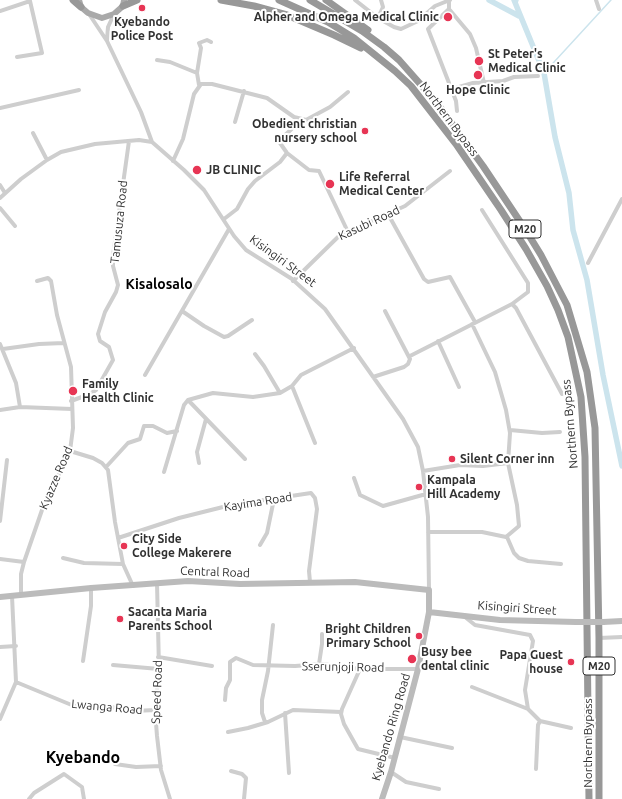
<!DOCTYPE html>
<html>
<head>
<meta charset="utf-8">
<style>
	body { margin:0 }
	canvas { display:block; background:#fff }
</style>
</head>
<body>
<canvas width="622" height="799"></canvas>
<script>
const ctx = document.querySelector('canvas').getContext('2d');
ctx.lineJoin = 'round';
const toPath = rows => new Path2D(rows.map(r => 'M' + r).join(''));
function trace(path, color, width, dash) { ctx.strokeStyle = color; ctx.lineWidth = width; ctx.lineCap = dash ? 'butt' : 'round'; ctx.setLineDash(dash || []); ctx.stroke(path); }
function label(font, color, halo, rows, align = 'center') {
  ctx.font = font + ' Ubuntu,sans-serif'; ctx.lineWidth = 4; ctx.setLineDash([]); ctx.textBaseline = 'middle'; ctx.strokeStyle = halo; ctx.fillStyle = color; for (const [text, x, y, turn = 0] of rows) {
    ctx.save(); ctx.translate(x, y); ctx.rotate((+turn || 0) * Math.PI / 180); ctx.textAlign = isNaN(turn) ? turn : align; if (halo) ctx.strokeText(text, 0, 0); ctx.fillText(text, 0, 0); ctx.restore();
  }
}
const stream = toPath([
	[516,6,518,0],
	[544,73,611,0]
]);
const canal = toPath([
	[489,0,519,16],
	[514,0,544,73,555,137,569,193,573,230,587,280,603,375,622,466]
]);
const street = toPath([
	[355,0,378,18,394,27,401,29,418,21,435,6,450,0],
	[596,0,599,9],
	[449,1,449,9,470,34,476,48,484,83],
	[449,9,428,29,456,101,457,111],
	[0,11,30,1,42,53,17,57],
	[89,14,107,41,141,112,152,142],
	[378,18,383,7,381,0],
	[107,40,108,27,114,14],
	[157,60,170,62,197,73],
	[199,85,197,73,201,48,199,43,207,40,211,42],
	[452,89,473,83,503,81,514,77,538,76],
	[0,108,79,90],
	[301,120,281,139,280,143,287,153,309,170,319,171,348,232],
	[235,122,244,91],
	[33,133,47,160],
	[173,161,183,139,194,94,201,84,212,84,267,98,294,117,306,120,330,107,348,92],
	[0,185,5,193],
	[0,198,21,179,47,160,61,152,95,144,139,140,152,142,184,170,204,190,234,236,246,250,292,279,325,309,403,419,418,447,423,471,428,517,429,590],
	[0,208,15,226],
	[482,210,528,283,528,292,512,304],
	[388,214,424,279,428,282,450,277,475,322],
	[224,219,237,209,248,189,255,181,280,162,287,153],
	[588,263,622,199],
	[293,281,339,236,405,206,450,171],
	[182,311,204,326,224,337,228,336,252,320],
	[438,341,459,387],
	[0,344,16,383,20,407],
	[3,349,39,344,64,343],
	[255,354,264,366,280,393],
	[410,356,512,304,516,308,562,394],
	[145,375,229,229],
	[373,377,404,367,408,364,410,359,385,311],
	[292,386,315,443],
	[188,400,245,459],
	[71,401,90,394,96,390,113,360,109,347,100,341,98,334,105,312,116,292,118,285,113,266,113,256,129,141],
	[0,410,20,407,72,409],
	[510,430,542,433,560,432],
	[70,451,93,458,102,463,108,470,115,522,123,564,133,586],
	[199,463,197,452,206,419],
	[106,467,128,443,140,439,144,426,153,426,167,433,177,431],
	[423,471,460,465,483,466,508,463],
	[164,472,184,405,188,400,213,393,253,397,280,393,292,386,301,375,354,348],
	[354,478,360,495,383,506,426,494],
	[0,521,7,460],
	[428,532,482,532,506,537,519,526,517,505,508,463,510,433,506,410,495,372,472,324],
	[507,537,514,553,519,558,528,561,561,564],
	[118,538,179,518,231,505,311,493,315,498,317,509,309,571,310,582],
	[260,545,267,533,274,499],
	[63,558,84,563,123,564],
	[0,559,24,562],
	[157,583,159,669,155,710,157,736,161,770,170,799],
	[21,594,21,574,24,562,42,510,70,451,73,428,71,367,57,315,51,281,48,278,37,281],
	[465,617,475,625,530,635,533,641,525,690,528,709,540,721,571,728],
	[599,638,622,637],
	[0,647,16,646],
	[158,657,212,666],
	[83,661,91,606,91,588],
	[319,664,322,644,322,634],
	[113,665,159,669],
	[360,669,342,709,341,714,344,724,358,749,395,758],
	[16,682,74,706,99,705,134,711,155,710],
	[472,687,528,709],
	[225,700,226,688,230,680,230,662,236,658,253,665,295,666,322,664,360,669,418,669],
	[285,713,289,773],
	[0,719,16,682,12,596],
	[265,722,262,713,262,700,268,671,273,625],
	[228,732,248,728,268,722,293,710,341,712],
	[400,737,452,748],
	[115,764,136,767,161,766],
	[536,769,538,725,540,721],
	[231,771,242,774,246,778,244,799],
	[391,772,406,782,439,789],
	[29,799,34,793,64,774,82,787,84,799]
]);
const secondary = toPath([
	[0,597,91,588,188,581,240,584,355,582,429,590,429,612,418,669,391,772,382,799],
	[429,612,500,620,576,622],
	[603,622,622,621]
]);
const primary = toPath([
	[79,0,81,7,88,13,102,18,114,14,123,6,124,0]
]);
const highway = toPath([
	[73,0,81,7],
	[221,0,254,6,287,15,334,35,361,48],
	[279,0,328,22,354,38,395,71,411,86,456,144,501,210,526,249,547,286,558,310,568,337,581,397,585,457,589,799],
	[310,0,362,31,384,47,399,60,437,103,483,166,525,229,541,255,567,305,587,372,595,428,599,638,599,799],
	[326,0,368,30],
	[123,6,137,0]
]);
const secondaryBridge = toPath([
	[576,622,603,622]
]);
const markers = [
	[142,8,4,"#e73554"],
	[448,17,5,"#e73554"],
	[479,61,5,"#e73554"],
	[478,75,5,"#e73554"],
	[365,131,4,"#e73554"],
	[197,170,5,"#e73554"],
	[330,184,5,"#e73554"],
	[73,391,5,"#e73554"],
	[452,459,4,"#e73554"],
	[419,487,4,"#e73554"],
	[124,546,4,"#e73554"],
	[120,619,4,"#e73554"],
	[419,636,4,"#e73554"],
	[412,659,5,"#e73554"],
	[571,662,4,"#e73554"]
];
const shields = [
	[525,229,32],
	[599,666,32]
];
const shieldNames = [
	["M20",525,229],
	["M20",599,666]
];
const poiNames = [
	["Alpher and Omega Medical Clinic",439,17,"right"],
	["Kyebando",142,22,"center"],
	["Police Post",142,36,"center"],
	["St Peter's",488,54],
	["Medical Clinic",488,68],
	["Hope Clinic",478,90,"center"],
	["Obedient christian",357,124,"right"],
	["nursery school",357,138,"right"],
	["JB CLINIC",206,170],
	["Life Referral",339,177],
	["Medical Center",339,191],
	["Family",82,384],
	["Health Clinic",82,398],
	["Silent Corner inn",460,459],
	["Kampala",427,480],
	["Hill Academy",427,494],
	["City Side",132,539],
	["College Makerere",132,553],
	["Sacanta Maria",128,612],
	["Parents School",128,626],
	["Bright Children",411,629,"right"],
	["Primary School",411,643,"right"],
	["Busy bee",421,652],
	["dental clinic",421,666],
	["Papa Guest",563,655,"right"],
	["house",563,669,"right"]
];
const streetNames = [
	["Northern Bypass",449,119,53],
	["Tamusuza Road",119,222,-84],
	["Kasubi Road",369,223,-25],
	["Kisingiri Street",283,261,36],
	["Northern Bypass",570,424,-95],
	["Kyazze Road",56,478,-67],
	["Kayima Road",258,502,-9],
	["Central Road",215,572,2],
	["Kisingiri Street",517,608,4],
	["Sserunjoji Road",343,667,1],
	["Speed Road",157,692,-88],
	["Lwanga Road",107,707,5],
	["Kyebando Ring Road",391,727,-74],
	["Northern Bypass",588,743,-90]
];
const quarterNames = [
	["Kisalosalo",159,284]
];
const districtNames = [
	["Kyebando",83,758]
];
trace(stream, '#cce4ed', 1.5);
trace(canal, '#cce4ed', 5.5);
trace(street, '#cecece', 4);
trace(secondary, '#bbb', 6);
trace(primary, '#a9a9a9', 6);
trace(highway, '#989898', 7);
trace(secondaryBridge, '#bbb', 6);
for (const [x, y, r, color] of markers) { const dot = new Path2D(); dot.arc(x, y, r, 0, 2 * Math.PI); ctx.fillStyle = color; ctx.fill(dot); trace(dot, '#fff', 1.5); }
for (const [x, y, w] of shields) { const box = new Path2D(); box.roundRect(x - w / 2, y - 9, w, 18, 3); ctx.fillStyle = '#fff'; ctx.fill(box); trace(box, '#313131', 1); }
label('bold 11px', '#313131', null, shieldNames);
label('bold 12px', '#313131', '#fff', poiNames, 'left');
label('12px', '#313131', '#fff', streetNames);
label('bold 14px', '#000', '#fff', quarterNames);
label('bold 16px', '#000', '#fff', districtNames);
</script>
</body>
</html>
